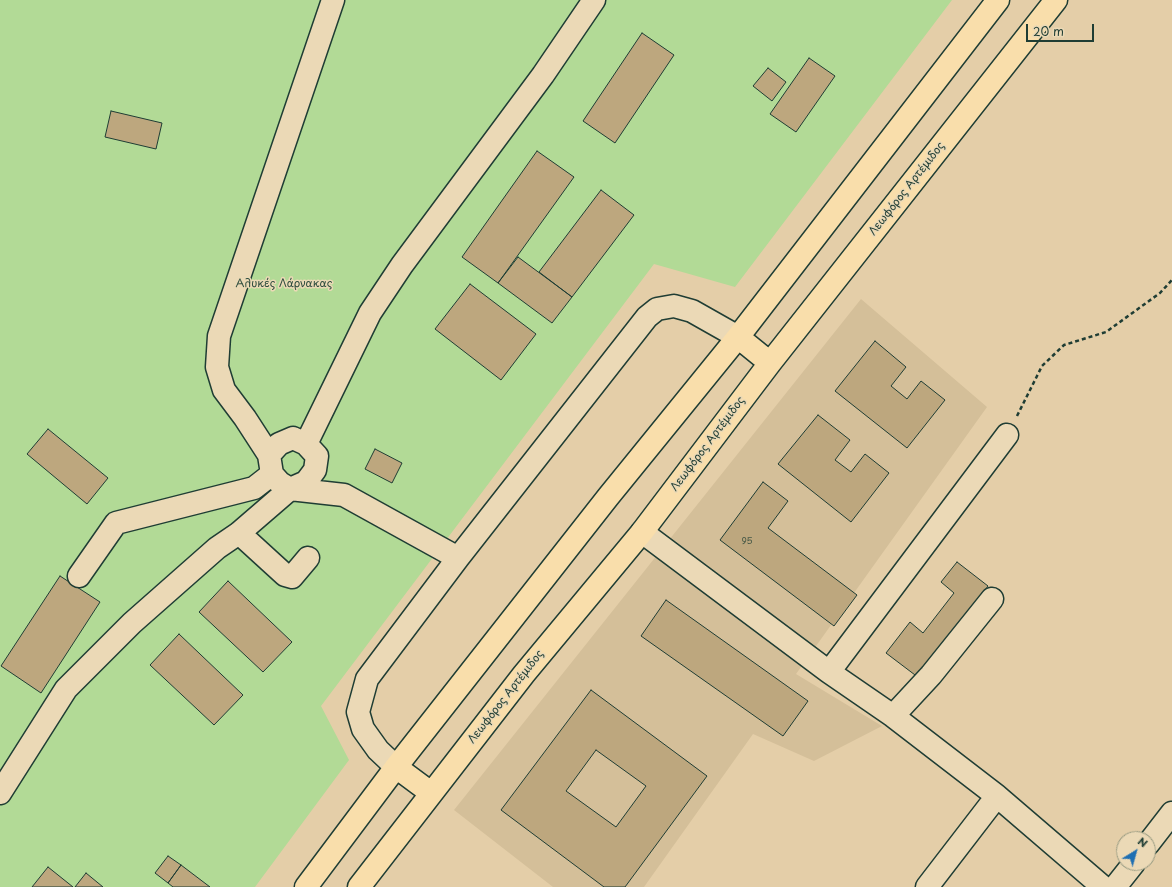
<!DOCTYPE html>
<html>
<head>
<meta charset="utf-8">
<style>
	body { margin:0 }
	#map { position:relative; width:1172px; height:887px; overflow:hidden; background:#e4cea8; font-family:"Playpen Sans",sans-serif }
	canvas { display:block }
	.north { position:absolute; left:1116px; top:831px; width:40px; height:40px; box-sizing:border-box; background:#ebd9b6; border:1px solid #999b82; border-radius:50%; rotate:37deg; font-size:11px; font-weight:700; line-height:16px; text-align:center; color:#1f3d34 }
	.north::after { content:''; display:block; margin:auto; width:14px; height:18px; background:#1f6fb2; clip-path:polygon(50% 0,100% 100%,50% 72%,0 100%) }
	.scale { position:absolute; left:1026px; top:24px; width:68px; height:18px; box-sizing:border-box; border:2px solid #1f3d34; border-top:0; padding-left:5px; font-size:12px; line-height:14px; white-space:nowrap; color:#1f3d34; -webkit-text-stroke:3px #ebd9b6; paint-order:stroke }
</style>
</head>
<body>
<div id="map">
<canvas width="1172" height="887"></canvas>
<div class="north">N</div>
<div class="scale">20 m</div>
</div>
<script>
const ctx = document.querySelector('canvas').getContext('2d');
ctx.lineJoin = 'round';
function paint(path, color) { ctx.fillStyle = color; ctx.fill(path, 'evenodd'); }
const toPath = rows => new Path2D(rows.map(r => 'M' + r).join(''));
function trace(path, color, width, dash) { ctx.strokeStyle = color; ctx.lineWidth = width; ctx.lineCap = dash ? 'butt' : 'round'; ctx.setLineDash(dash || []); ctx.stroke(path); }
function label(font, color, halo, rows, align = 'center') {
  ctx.font = font + ' "Playpen Sans",sans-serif'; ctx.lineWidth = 3; ctx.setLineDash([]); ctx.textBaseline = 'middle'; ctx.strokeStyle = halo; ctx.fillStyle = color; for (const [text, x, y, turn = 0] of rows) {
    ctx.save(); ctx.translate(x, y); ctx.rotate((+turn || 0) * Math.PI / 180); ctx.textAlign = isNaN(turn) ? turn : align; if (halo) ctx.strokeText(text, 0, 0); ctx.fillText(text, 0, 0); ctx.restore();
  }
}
const built = toPath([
	[861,299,987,407,796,674,882,726,814,761,753,734,644,887,553,887,454,810]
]);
const green = toPath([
	[0,0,952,0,735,287,654,264,321,706,349,760,255,887,0,887]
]);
const building = toPath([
	[642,33,674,55,615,143,583,121,642,33],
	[809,58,835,76,796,132,770,114,809,58],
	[768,68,786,82,772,101,753,86,768,68],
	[111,111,162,123,156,149,105,137,111,111],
	[537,151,574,177,498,283,462,257,537,151],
	[601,190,634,215,572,297,539,272,601,190],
	[518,257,572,297,552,323,498,283,518,257],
	[470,284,536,334,501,380,435,329,470,284],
	[875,341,906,367,891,386,907,399,921,381,945,400,907,448,835,391,875,341],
	[818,415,850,440,835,460,851,472,865,454,889,473,851,522,778,464,818,415],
	[48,429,108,478,87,504,27,454,48,429],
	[375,449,402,463,392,483,365,469,375,449],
	[763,482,788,501,768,528,857,595,834,626,720,540,763,482],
	[957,562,988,586,919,678,886,653,910,622,923,633,954,593,941,582,957,562],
	[60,576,100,602,41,693,1,666,60,576],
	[228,581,292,642,263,672,199,612,228,581],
	[666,600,808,701,783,736,641,636,666,600],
	[179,634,243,695,214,725,150,665,179,634],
	[591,690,707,776,625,887,604,887,501,810,591,690],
	[596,750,646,786,616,827,566,791,596,750],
	[168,856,181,865,168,883,155,873,168,856],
	[181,865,210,887,173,887,168,883,181,865],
	[48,867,73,887,32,887,48,867],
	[86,873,103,887,75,887,86,873]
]);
const path = toPath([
	[1017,416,1042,366,1064,345,1106,332,1160,293,1172,280]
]);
const minor = toPath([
	[333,0,219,336,217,367,224,390,245,418,269,455,279,444,293,438,306,444,317,456,315,470,306,482,290,489,344,495,458,558],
	[306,444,370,313,402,265,543,75,594,0],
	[642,532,829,672,893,716,997,796,1103,887],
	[239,533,285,575,292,577,308,558],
	[79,576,116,523,254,488,272,474],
	[829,672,1007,435],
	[893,716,931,675,992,599],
	[396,767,378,750,363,729,358,712,367,679,458,558,647,317,657,309,674,306,692,311,738,337],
	[0,793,66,689,132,623,217,548,239,533,290,489,280,483,272,474,269,455],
	[1148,844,1172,813],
	[927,887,997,796],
	[1115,887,1134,863]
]);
const major = toPath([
	[738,337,770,363],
	[396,767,431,793],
	[306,887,396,767,608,497,738,337,998,0],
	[359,887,524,674,642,532,770,363,1056,0]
]);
const numberNames = [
	["95",747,542]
];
const streetNames = [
	["Λεωφόρος Αρτέμιδος",907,189,-52],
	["Λεωφόρος Αρτέμιδος",708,444,-53],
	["Λεωφόρος Αρτέμιδος",506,697,-52]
];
const parkNames = [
	["Αλυκές Λάρνακας",284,284]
];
paint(built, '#d4bf99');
paint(green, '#b2da96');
paint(building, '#bda77e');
trace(building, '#1f3d34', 1);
trace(minor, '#1f3d34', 25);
trace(major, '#1f3d34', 25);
trace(path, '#1f3d34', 2.5, [4, 3]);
trace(minor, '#ebd9b6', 22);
trace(major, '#f9deab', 22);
label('9px', '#465846', null, numberNames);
label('11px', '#1f3d34', '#ebd9b6', streetNames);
label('11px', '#2e4d3e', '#ebd9b6', parkNames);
</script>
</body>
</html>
